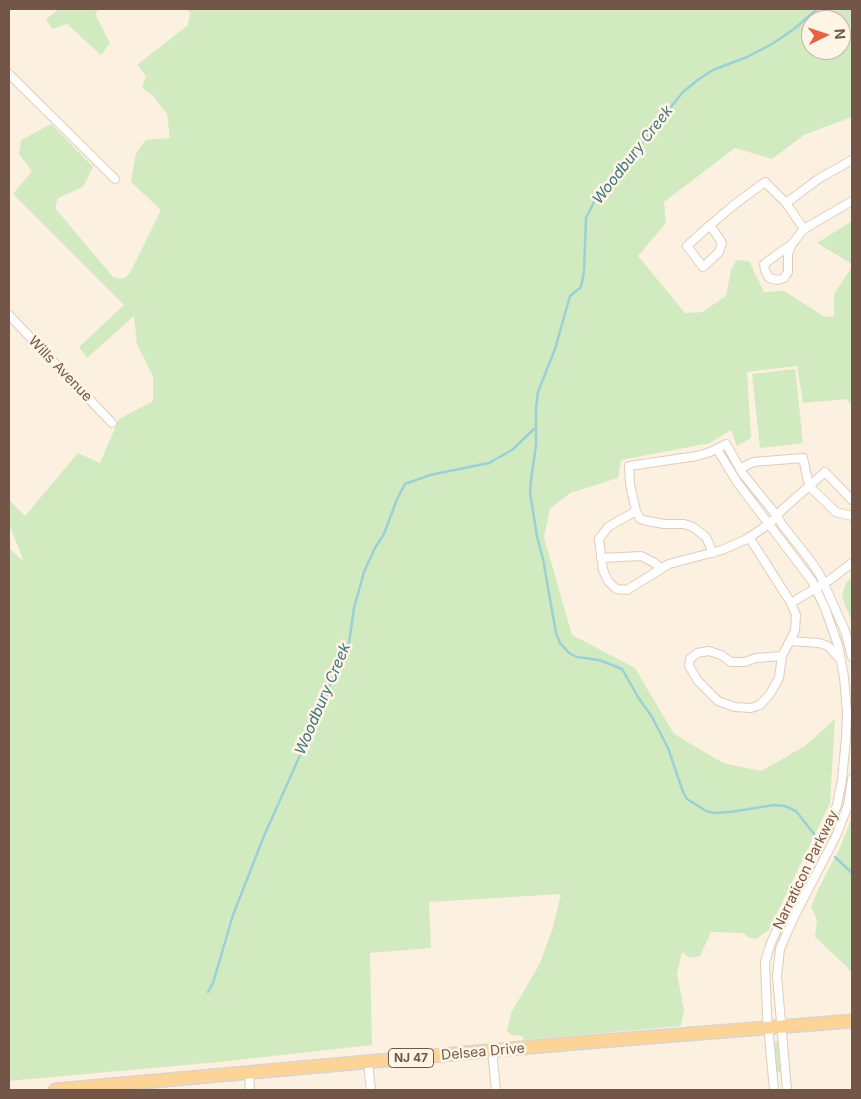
<!DOCTYPE html>
<html>
<head>
<meta charset="utf-8">
<style>
	body { margin:0 }
	#map { position:relative; width:861px; height:1099px; overflow:hidden; background:#fcf1e0; font-family:Inter,sans-serif }
	canvas { display:block }
	.frame { position:absolute; inset:0; border:10px solid #735647; pointer-events:none }
	.north { position:absolute; left:801px; top:10px; width:50px; height:50px; box-sizing:border-box; background:#fff5e7; border:1px solid #c7b5a7; border-radius:50%; rotate:86deg; font-size:14px; font-weight:700; line-height:20px; text-align:center; color:#735647 }
	.north::after { content:''; display:block; margin:auto; width:18px; height:22px; background:#e96343; clip-path:polygon(50% 0,100% 100%,50% 72%,0 100%) }
</style>
</head>
<body>
<div id="map">
<canvas width="861" height="1099"></canvas>
<div class="frame"></div>
<div class="north">N</div>
</div>
<script>
const ctx = document.querySelector('canvas').getContext('2d');
ctx.lineJoin = 'round';
function paint(path, color) { ctx.fillStyle = color; ctx.fill(path, 'evenodd'); }
const toPath = rows => new Path2D(rows.map(r => 'M' + r).join(''));
function trace(path, color, width, dash) { ctx.strokeStyle = color; ctx.lineWidth = width; ctx.lineCap = dash ? 'butt' : 'round'; ctx.setLineDash(dash || []); ctx.stroke(path); }
function label(font, color, halo, rows, align = 'center') {
  ctx.font = font + ' Inter,sans-serif'; ctx.lineWidth = 5; ctx.setLineDash([]); ctx.textBaseline = 'middle'; ctx.strokeStyle = halo; ctx.fillStyle = color; for (const [text, x, y, turn = 0] of rows) {
    ctx.save(); ctx.translate(x, y); ctx.rotate((+turn || 0) * Math.PI / 180); ctx.textAlign = isNaN(turn) ? turn : align; if (halo) ctx.strokeText(text, 0, 0); ctx.fillText(text, 0, 0); ctx.restore();
  }
}
const green = toPath([
	[56,9,99,9,95,14,110,43,101,55,67,24,52,29,46,19,57,11],
	[186,9,852,9,852,117,804,135,772,159,735,148,664,202,666,223,638,256,685,313,702,312,726,296,731,270,736,260,749,261,764,292,784,291,825,317,834,316,834,294,852,267,852,406,846,399,803,403,797,366,747,372,751,438,737,446,731,430,710,443,621,460,618,478,570,493,550,509,544,537,572,635,635,668,674,734,723,763,761,771,805,746,835,719,830,803,769,930,756,939,748,937,743,933,711,932,700,956,690,958,682,952,677,974,684,1010,681,1026,524,1040,522,1036,511,1035,507,1031,511,1013,540,963,553,927,561,894,429,902,431,948,370,953,372,1045,219,1062,9,1081,9,548,24,562,9,524,9,500,25,516,78,453,100,463,119,419,153,401,153,376,137,345,134,316,87,358,79,347,124,305,13,194,32,171,19,154,21,140,51,124,93,167,83,187,58,198,55,208,113,277,123,279,130,273,161,210,131,182,136,153,146,140,170,138,167,114,152,95,142,88,146,76,137,65,188,25,190,13],
	[811,20,841,20,841,50,811,50],
	[852,221,852,264,817,243],
	[795,369,803,443,760,448,752,374],
	[852,577,852,622,845,605,842,595,846,583],
	[852,817,852,974,846,966,815,937,817,920,811,907,819,888,839,850],
	[780,1041,782,1070,781,1072,777,1072,773,1042]
]);
const stream = toPath([
	[814,834,796,811,785,806,774,805,730,812,715,813,706,811,687,799,683,792,668,748,652,717,638,697,622,669,599,660,577,657,569,653,560,643,556,633,543,559,537,536,530,493,531,480,536,445,536,408,538,392,555,349,570,296,581,287,584,271,586,218,594,202,683,92,699,79,713,70,747,57,772,44,794,29,817,9],
	[835,857,852,873],
	[208,992,213,983,233,915,264,836,326,697,336,668,349,643,354,608,364,572,375,548,384,534,397,499,405,484,430,475,489,463,512,450,534,429]
]);
const minor = toPath([
	[9,74,115,179],
	[710,225,722,243,719,252,703,267,687,246,710,225,715,221,735,204,765,182,786,203],
	[804,229,786,203,820,178,852,160],
	[792,244,788,254,788,272,784,278,777,280,769,278,765,270,764,264,792,244,804,229,852,201],
	[9,315,112,423],
	[717,449,737,482,812,581,825,608,838,645,844,677,847,713,846,738,842,780,837,805,823,841,778,927,771,943,765,962,767,1015,774,1090],
	[740,469,753,462,803,458,809,486,836,512,852,516],
	[852,500,825,472,782,510,777,516,769,524,747,539,722,550,669,564,627,590,616,589,608,581,603,570,599,539,608,527,636,511,630,484,629,466,697,456,710,452,726,444,743,474,769,506,777,516,783,526,810,560,820,575,845,631,852,657],
	[636,511,640,519,647,521,664,524,684,524,693,527,706,537,713,553],
	[749,537,791,603,796,615,795,631,782,656,756,658,745,662,731,662,721,655,709,651,697,653,690,659,689,666,698,681,718,701,735,707,751,708,760,705,770,694,779,678,782,656],
	[601,558,641,556,655,563,660,568],
	[791,603,831,579,852,563],
	[790,641,819,643,828,646,841,660],
	[492,1051,496,1090],
	[368,1063,371,1090],
	[249,1073,250,1090],
	[787,1090,777,976,780,949,794,917,836,836,848,805,852,779]
]);
const primary = toPath([
	[55,1090,565,1044,852,1021]
]);
const shields = [
	[411,1058,45]
];
const shieldNames = [
	["NJ 47",411,1058]
];
const streetNames = [
	["Wills Avenue",60,369,46],
	["Narraticon Parkway",806,870,-64],
	["Delsea Drive",483,1052,-5]
];
const waterNames = [
	["Woodbury Creek",633,155,-52],
	["Woodbury Creek",323,699,-67]
];
paint(green, '#d2eabf');
trace(stream, '#9bd0d8', 2.5);
trace(minor, '#e0ccbc', 10);
trace(primary, '#dbd3cf', 15);
trace(minor, '#fff', 8);
trace(primary, '#fdd497', 12);
for (const [x, y, w] of shields) { const box = new Path2D(); box.roundRect(x - w / 2, y - 9.5, w, 19, 4); ctx.fillStyle = '#fff5e7'; ctx.fill(box); trace(box, '#735647', 1); }
label('bold 12px', '#735647', null, shieldNames);
label('14px', '#735647', '#fff5e7', streetNames);
label('italic 15px', '#3e7780', '#fff5e7', waterNames);
</script>
</body>
</html>
